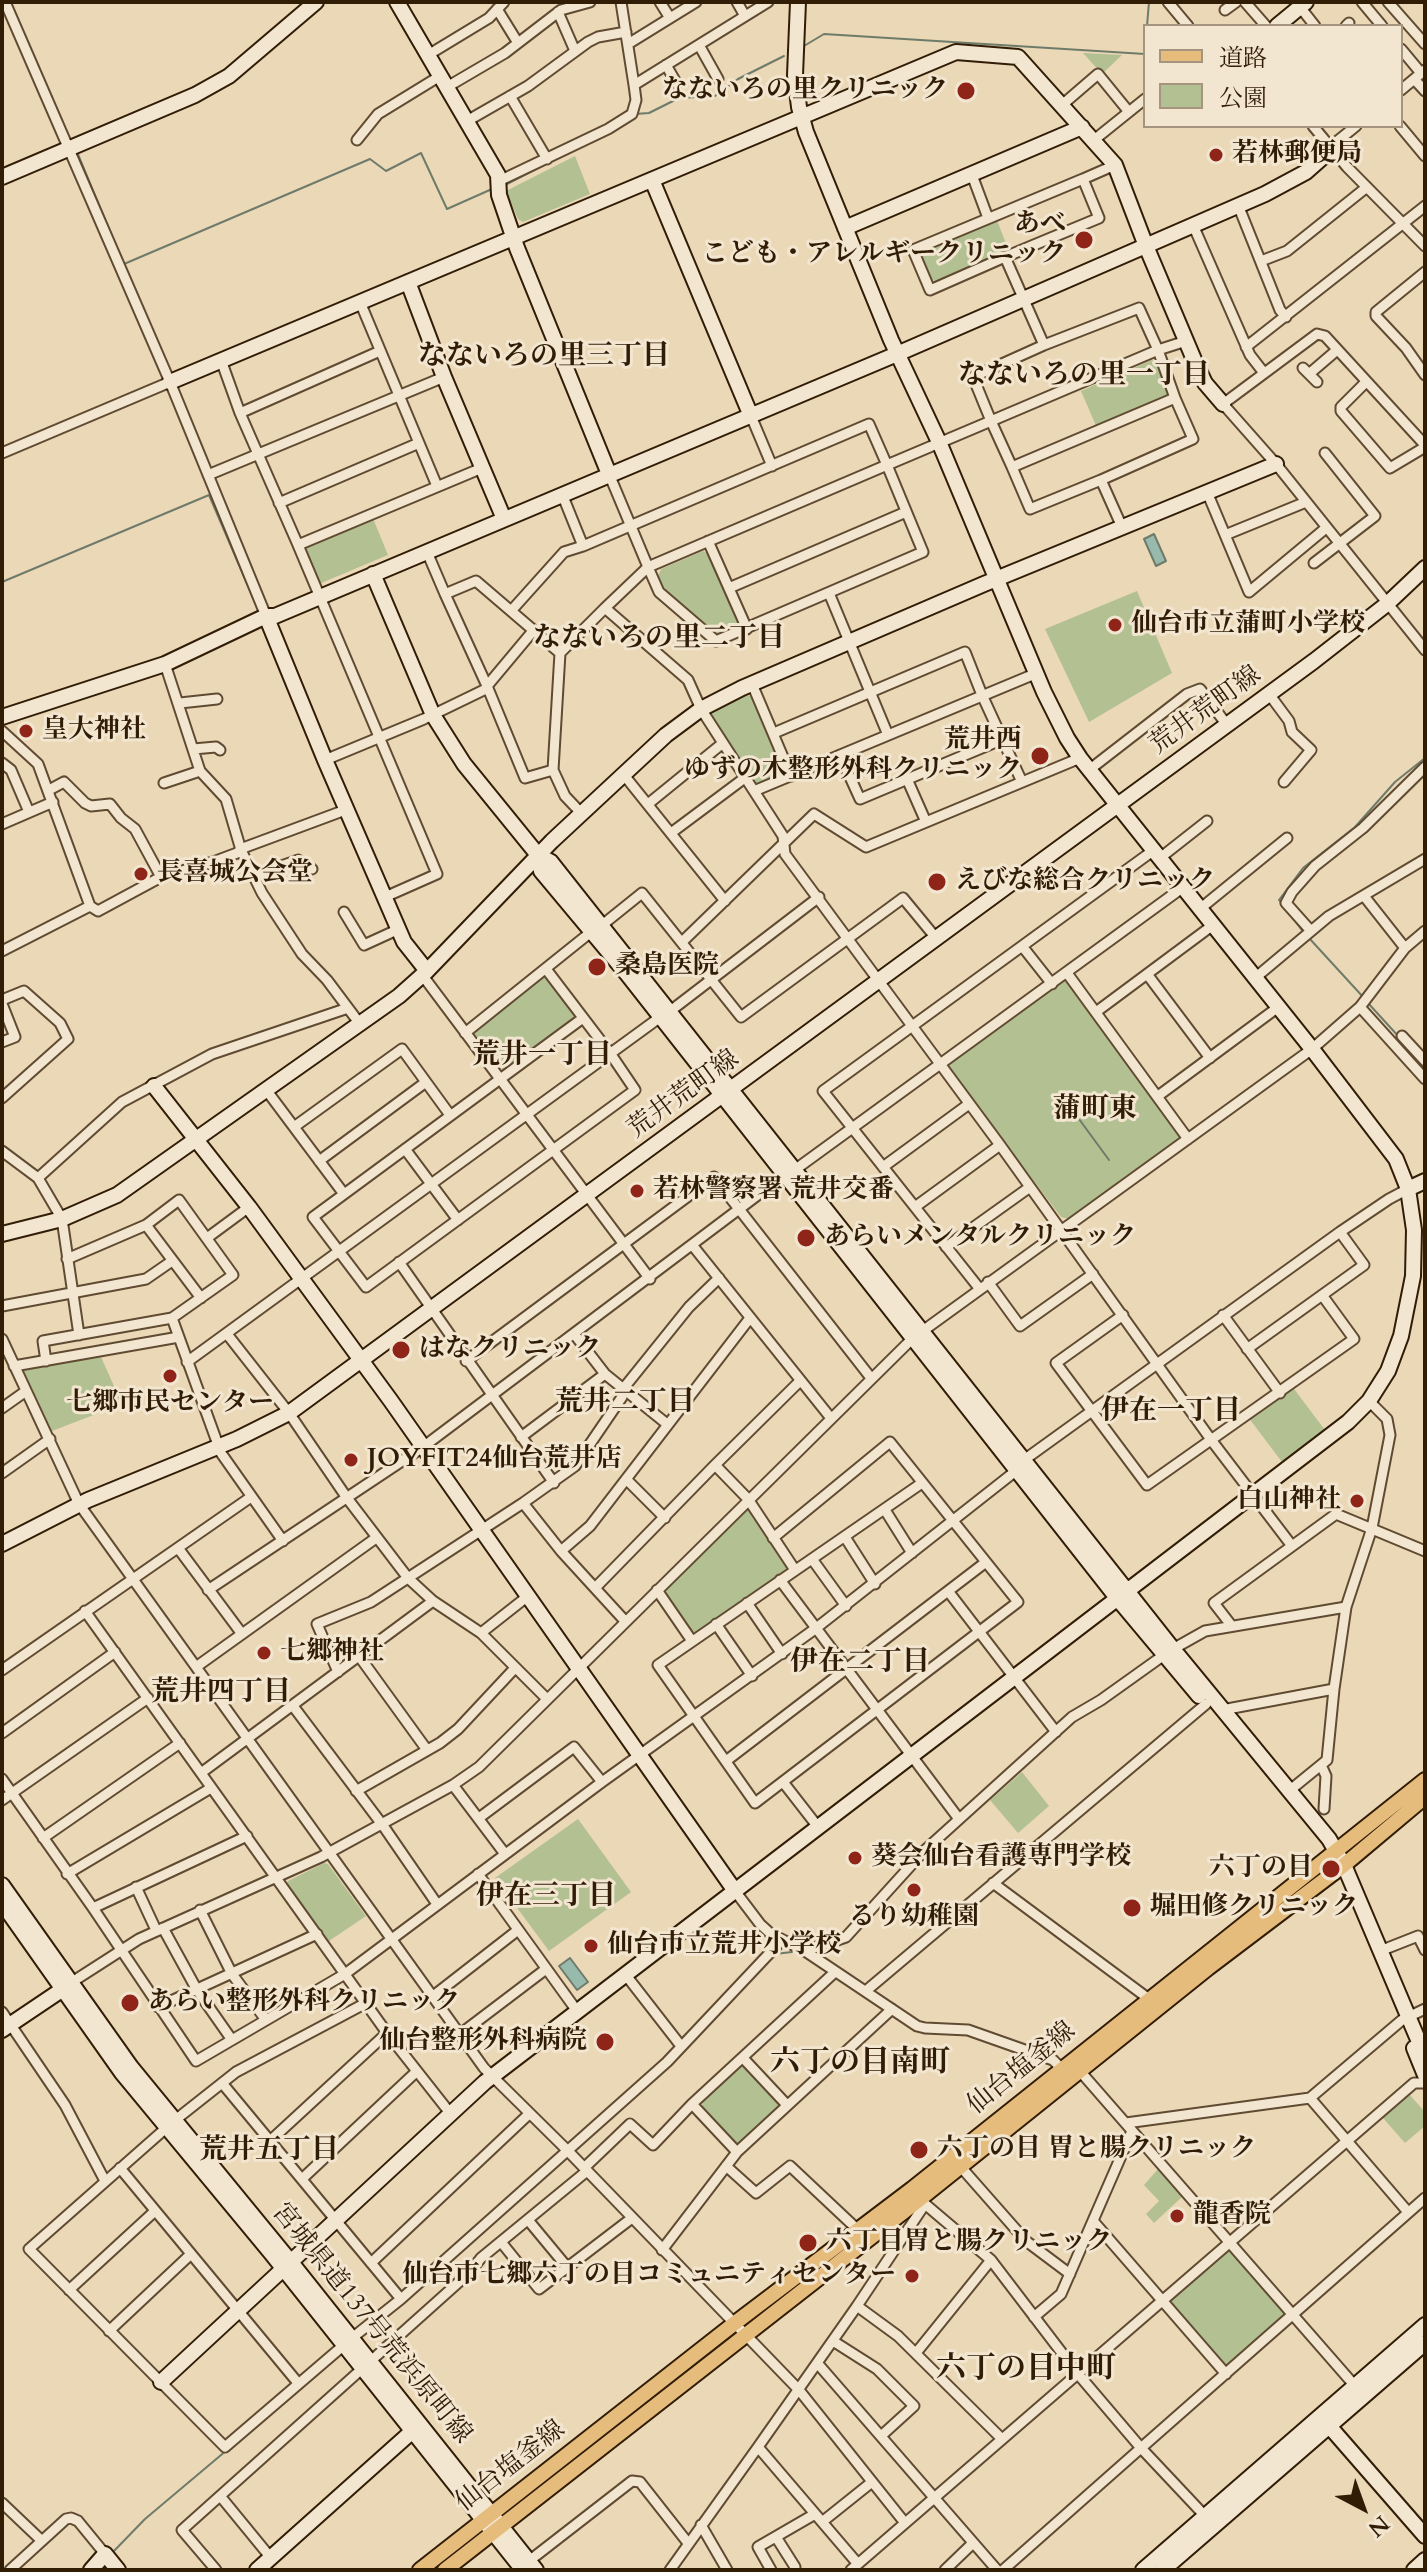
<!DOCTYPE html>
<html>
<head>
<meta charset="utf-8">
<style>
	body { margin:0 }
	#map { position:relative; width:1427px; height:2572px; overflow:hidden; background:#ebd8b7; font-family:Cardo,"Noto Serif JP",serif }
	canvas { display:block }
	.frame { position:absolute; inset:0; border:4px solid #311c06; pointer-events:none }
	.legend { position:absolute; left:1143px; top:24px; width:260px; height:104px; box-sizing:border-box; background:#f2e6d0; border:2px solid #a5957f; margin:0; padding:10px 14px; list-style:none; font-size:24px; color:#311c06 }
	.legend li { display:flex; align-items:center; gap:16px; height:40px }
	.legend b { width:40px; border:2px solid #a5957f }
	.north { position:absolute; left:1323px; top:2468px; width:80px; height:80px; -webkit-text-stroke:6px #f2e6d0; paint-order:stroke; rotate:139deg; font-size:22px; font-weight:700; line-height:32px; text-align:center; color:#311c06 }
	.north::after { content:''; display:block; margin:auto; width:28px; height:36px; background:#311c06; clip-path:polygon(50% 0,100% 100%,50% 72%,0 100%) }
</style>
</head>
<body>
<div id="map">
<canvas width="1427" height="2572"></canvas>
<div class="frame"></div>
<ul class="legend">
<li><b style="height:10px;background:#e6bc7c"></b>道路</li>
<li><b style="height:22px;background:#b3c092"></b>公園</li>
</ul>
<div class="north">N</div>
</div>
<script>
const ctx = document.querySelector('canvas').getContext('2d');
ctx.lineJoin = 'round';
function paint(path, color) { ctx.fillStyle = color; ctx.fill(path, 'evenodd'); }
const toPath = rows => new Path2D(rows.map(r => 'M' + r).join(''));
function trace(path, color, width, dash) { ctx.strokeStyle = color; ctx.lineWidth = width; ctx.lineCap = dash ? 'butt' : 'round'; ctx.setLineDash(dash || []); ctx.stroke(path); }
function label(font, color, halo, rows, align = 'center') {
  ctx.font = font + ' Cardo,"Noto Serif JP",serif'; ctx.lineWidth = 6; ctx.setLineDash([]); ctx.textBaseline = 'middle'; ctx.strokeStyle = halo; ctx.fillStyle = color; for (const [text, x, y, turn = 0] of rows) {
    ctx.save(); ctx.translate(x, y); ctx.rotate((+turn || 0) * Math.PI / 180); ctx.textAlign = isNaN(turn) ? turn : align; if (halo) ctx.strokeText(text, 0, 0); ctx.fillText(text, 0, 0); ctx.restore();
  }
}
const green = toPath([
	[1083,53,1122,55,1102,74],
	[575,156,590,194,523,222,518,219,506,191],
	[996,218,1009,251,938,282,930,279,920,255,922,250],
	[1152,360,1158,362,1170,397,1097,428,1081,391],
	[372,516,388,555,319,584,305,549,308,543],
	[703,551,711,556,741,624,739,629,726,635,717,633,669,593,661,585,658,576,661,569],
	[1137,591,1172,673,1089,722,1045,629],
	[747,695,753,697,783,769,781,776,756,786,752,785,711,718,712,712],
	[542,972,549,975,576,1012,575,1018,504,1071,472,1031],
	[1067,973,1182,1134,1181,1140,1069,1219,1061,1217,950,1071,948,1064],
	[101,1357,122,1404,52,1431,23,1369],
	[1291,1385,1325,1430,1282,1462,1248,1417],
	[744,1509,753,1509,789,1562,785,1572,696,1633,687,1631,662,1598,666,1586],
	[1022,1772,1049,1806,1018,1833,990,1800],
	[578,1819,631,1892,549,1951,495,1878],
	[324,1863,328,1864,366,1916,329,1941,287,1885,288,1881],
	[739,2066,748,2068,779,2100,779,2109,742,2143,735,2144,702,2109,703,2099],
	[1409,2094,1425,2112,1425,2126,1405,2143,1383,2118],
	[1158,2169,1183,2196,1154,2223,1146,2214,1159,2201,1144,2185],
	[1226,2250,1233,2251,1286,2314,1286,2318,1230,2367,1223,2366,1171,2307,1171,2299]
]);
const water = toPath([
	[1154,534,1166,561,1156,566,1144,539,1154,534],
	[570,1958,588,1982,577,1990,559,1966,570,1958]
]);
const stream = toPath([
	[1147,26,1149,2],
	[804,46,824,34,1145,54],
	[635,114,649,113,679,98,715,96,738,79,784,56],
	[77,152,131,282],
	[505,185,546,164],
	[124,264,370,159,386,171,421,153,447,209,492,189],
	[2,582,209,495,260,614],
	[1283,905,1279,900,1303,868,1355,827,1395,782,1425,758],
	[1289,913,1304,933],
	[1309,938,1364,998],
	[400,948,416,970],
	[1368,1003,1399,1037],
	[1079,1119,1109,1160],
	[1188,1646,1196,1641],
	[771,1958,775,1954,792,1952],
	[113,2552,145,2519,227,2450]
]);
const street = toPath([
	[5,2,170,382,266,616],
	[660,2,670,18],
	[737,2,745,16],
	[1168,2,1188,26],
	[1245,2,1266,26],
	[1362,2,1382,26],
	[1388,2,1425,44],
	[1300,7,1315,26],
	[497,9,518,43],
	[1225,10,1236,2],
	[558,12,575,51],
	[1346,26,1349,23],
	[628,44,696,2],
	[699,45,718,79],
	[1401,49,1421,73],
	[428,55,489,18,504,2],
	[666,65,677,84],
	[1414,79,1425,91],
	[634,85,768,2],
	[447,87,505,53,561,10,590,2],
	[1401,90,1425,70],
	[510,96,547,159],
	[1062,105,1098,74,1129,112],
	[467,121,528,86,588,42,598,37,626,32],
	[1313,126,1347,167,1425,246],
	[1400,126,1425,156],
	[357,140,378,114,440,76],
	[1094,140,1145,99],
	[1330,147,1356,126],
	[972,175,988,218],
	[1083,179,1115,165],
	[499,181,608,129,632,114,636,100,634,85,621,2],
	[1238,205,1280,310,1286,317],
	[1193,225,1250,355,1264,373],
	[1005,257,1099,218,1083,179,913,250,930,290,1005,257,1044,345,973,377,991,421,1158,350,1139,308,1044,345],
	[1261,261,1287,251,1367,187],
	[1425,272,1376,312,1376,316,1406,348,1425,375],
	[360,302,437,486],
	[1246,347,1425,206],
	[221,360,240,413,298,545,482,468],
	[1303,368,1317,382],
	[1309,374,1337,350],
	[1366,382,1341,407,1341,411,1390,468,1425,447],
	[240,413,380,351],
	[751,416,772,466],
	[1425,445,1325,336,1317,334,1223,404,1276,464,1425,650],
	[2,453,170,382],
	[887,465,923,552,716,641,659,592,648,567,887,465],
	[1012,467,1030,509,1101,480,1193,439,1175,398],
	[208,475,444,377],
	[1101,480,1122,527],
	[1207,492,1249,592,1326,528],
	[562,494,583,546,564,552,511,611,560,653,553,770,565,796,582,814],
	[279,503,419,443],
	[1225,535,1306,502],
	[708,541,747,629],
	[298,545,437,874,385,897],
	[583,546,869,424,887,465,991,421,1012,467,1175,398,1158,350,1186,341],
	[427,552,445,594,476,581,511,611],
	[1314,563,1375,516,1325,453],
	[729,588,906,512],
	[829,593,888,735],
	[445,594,487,686,525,778,553,770],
	[605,608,648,567,609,474],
	[560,653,605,608,688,680,701,709,783,836,785,854,1000,1145,1212,1441,1292,1546],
	[165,664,200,771,226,799,241,850,262,893,302,954,327,980,360,1024],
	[752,684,791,776],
	[487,686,533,631],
	[1269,694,1289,721,1292,732,1311,750,1284,782],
	[180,703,217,699],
	[2,731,38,764,90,906],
	[774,733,965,652,982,695,1022,782],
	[193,749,216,747,220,750],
	[840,755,860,799,1003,739],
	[325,760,424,719,488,688],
	[2,763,11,770,29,812],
	[1089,770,1187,694,1200,689,1227,725],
	[624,775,725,901],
	[907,779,926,822],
	[164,783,200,771],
	[49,790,64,782,85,803,91,806,110,804,121,818,135,829,161,877],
	[754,791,1037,673],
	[648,804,723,743],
	[2,824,53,802],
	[671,833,746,777],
	[1160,858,1207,821],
	[253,876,298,860,312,869],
	[1364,896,1405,948],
	[1201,908,1287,838],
	[344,912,364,945,399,929],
	[601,926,642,893,741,1017,903,898,936,938],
	[1311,931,1286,903,1292,892,1315,866,1363,828,1425,767],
	[682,942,814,814,866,847,1080,758],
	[1022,946,1052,984],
	[2,951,90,906,98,911,161,877,213,862,237,853,243,848,348,809],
	[546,969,610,1053,635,1090,366,1287,313,1217,583,1018],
	[1067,973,1188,1139],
	[1147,974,1210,1058],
	[423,976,650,1279],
	[1255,978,1329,916,1425,859],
	[2,1000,24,991,60,1023,68,1039,2,1098],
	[2,1004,15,1037,2,1042],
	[1360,1007,1425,1079],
	[669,1012,819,897],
	[1096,1012,1213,925],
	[465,1033,591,932],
	[1402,1036,1425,1061],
	[267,1091,344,1194],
	[1158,1096,1277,1008],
	[294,1127,402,1049,450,1115],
	[405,1149,458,1220],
	[2,1151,38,1178,62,1219,79,1335],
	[319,1161,426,1082],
	[883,1167,969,1104],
	[796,1169,1182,888],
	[38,1178,122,1102,212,1054,348,1008],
	[915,1207,1000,1145],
	[146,1225,201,1298],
	[207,1238,249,1207],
	[693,1246,830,1417],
	[946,1247,1030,1187],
	[399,1262,554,1483],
	[988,1282,1020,1326,1093,1274],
	[979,1288,823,1091,1154,850],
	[2,1306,146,1279,172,1261],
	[1123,1315,1056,1363,1147,1485,1354,1339,1322,1295],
	[1223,1315,1280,1393],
	[172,1318,221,1453,283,1541],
	[227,1334,289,1413,347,1498,408,1578,433,1601,481,1633,547,1699],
	[575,1335,605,1374,667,1424],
	[2,1339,79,1504,484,2068,567,2150,799,2390,905,2523],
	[1247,1349,1364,1265,1340,1232],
	[46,1361,43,1341,172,1318,233,1275,179,1200,146,1225,67,1259],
	[466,1361,714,1177,871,1378],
	[187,1362,659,1018],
	[14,1366,179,1337],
	[2,1408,26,1391],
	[521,1437,605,1374],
	[1024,1460,1340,1232,1389,1199,1408,1189],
	[715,1465,748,1499,795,1570],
	[2,1473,50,1439],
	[626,1479,665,1518],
	[523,1503,561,1551,625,1621],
	[885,1510,912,1553],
	[845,1537,875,1584],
	[773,1538,890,1442,1018,1602,755,1803,658,1665,922,1483],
	[178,1548,242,1634],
	[561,1551,590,1526,750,1318],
	[812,1559,846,1606],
	[780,1580,959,1819],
	[595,1588,715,1465,800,1381],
	[208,1590,423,1447,783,1176],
	[657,1590,692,1641],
	[948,1591,1056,1732],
	[747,1603,782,1654],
	[85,1611,387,2033,450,2113],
	[716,1624,752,1676],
	[1231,1625,1214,1603,1336,1514,1425,1551],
	[481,1633,528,1596],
	[1173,1649,1205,1631,1346,1607],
	[359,1656,427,1750],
	[196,1667,376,1538],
	[2,1670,251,1497],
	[338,1672,317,1624,371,1602,523,1503,575,1466,622,1397,623,1389,689,1307,719,1278],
	[293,1706,384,1827,437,1904],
	[1222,1710,1334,1689],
	[2,1733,115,1652],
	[726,1761,986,1562],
	[1321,1765,1326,1776,1324,1809],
	[201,1773,433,1601],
	[2,1779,93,1908,196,2061,345,1974,602,1782,815,1629,1017,1470],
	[783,1782,818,1827],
	[453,1785,505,1854],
	[356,1791,440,1743,458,1729,515,1668],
	[1289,1791,1327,1760,1334,1689,1346,1607,1372,1528,1390,1435,1387,1419,1369,1401],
	[2,1800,148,1698],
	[479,1818,574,1747,602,1782],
	[43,1838,180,1743],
	[67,1874,211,1788],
	[478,1874,577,2011],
	[993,1883,1149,1999],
	[136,1887,156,1930],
	[735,1891,760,1924,771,1934,805,1951,917,2026,925,2028,968,2030,1053,2060,1061,2068],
	[93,1908,247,1836],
	[200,1910,232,1974,266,2020],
	[163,1928,197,1990,232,2040],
	[805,1951,846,1937,924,1851,1072,1717,1101,1700,1164,1655],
	[1380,1951,1418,1936,1425,1950],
	[625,1974,681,2046],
	[69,1984,139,1939,321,1857,453,1785,479,1767,913,1338,1312,1049,1360,1007,1405,948,1425,931],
	[867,1990,1206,1704],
	[432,1997,518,1930],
	[158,2007,317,1934],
	[2,2012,65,2105,105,2181],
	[1408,2017,1425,2009],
	[459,2035,546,1969],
	[743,2058,787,2105],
	[1079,2070,1355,2386],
	[222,2083,401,2299],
	[1310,2098,1408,2212],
	[692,2104,737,2152],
	[1126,2123,1310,2098,1402,2020],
	[271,2140,387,2033],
	[726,2166,756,2193,790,2166,858,2230],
	[960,2166,1026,2241,1070,2274],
	[120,2168,298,2383],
	[584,2168,630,2124,653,2145,692,2104,835,1972],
	[303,2178,416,2072],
	[925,2204,991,2260,1078,2374,1141,2448,1003,2570],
	[528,2220,567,2267],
	[1094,2222,1226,2374],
	[501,2242,539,2289,632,2218],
	[662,2250,737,2152,892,2009],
	[371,2263,529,2114],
	[69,2290,155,2211],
	[857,2306,898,2336,1002,2439],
	[1034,2317,1061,2294,1132,2131],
	[109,2331,191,2254],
	[352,2338,401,2299,667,2062,782,1940],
	[833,2341,877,2369,914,2406,881,2436],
	[344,2345,225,2447,29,2249,174,2121,236,2072,366,2003],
	[916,2353,991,2260],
	[818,2364,997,2570],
	[758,2447,857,2306,925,2204,921,2200],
	[221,2497,271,2558],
	[2,2503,42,2541],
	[1205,2516,1141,2448,1425,2198],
	[822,2522,872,2482],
	[701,2525,727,2570],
	[776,2537,795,2567],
	[529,2561,632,2481,640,2482,688,2543],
	[10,2570,66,2519,71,2518,78,2521,105,2554],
	[216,2570,182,2530,469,2273,481,2258,587,2171],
	[670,2570,758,2447,858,2564],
	[771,2570,758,2547,815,2514],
	[851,2570,1414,2083,1425,2083],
	[945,2570,973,2543]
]);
const secondary = toPath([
	[397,2,498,175,499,195,517,248,609,474],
	[1277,26,1306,2],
	[2,177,195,95,229,76,316,2],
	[652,180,751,416],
	[845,228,1082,127],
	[408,282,444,377,504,519],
	[170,382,956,52,1018,57,1115,165,1146,246,1195,362,1205,383,1223,404],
	[373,574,433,715,464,764,538,855,551,862,1173,1649,1329,1839,1344,1865,1425,2056],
	[266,616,325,760,404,942,427,971],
	[2,717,165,664,266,616,275,616,897,354,1265,194,1306,172,1332,149],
	[538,855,541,871,627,974,1117,1598,1199,1696],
	[154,1086,249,1207,391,1401,735,1891],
	[1408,1189,1425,1181],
	[2,1234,62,1219,117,1195,399,996,427,971,552,841,666,735,701,709,742,688,984,584,1276,464],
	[2,1544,88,1500,237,1439,289,1413,1314,661,1387,604,1425,568],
	[2,1885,131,2067,290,2261,536,2570],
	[2,1903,122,2073,271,2253,523,2570],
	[2,2030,63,1989],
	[1414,2048,1425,2075],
	[161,2382,485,2082,1348,1422,1369,1401,1388,1371,1401,1336,1413,1276,1414,1230,1408,1189,1396,1159,1312,1049,1080,758,1067,738,1044,692,939,442,891,340,806,132,799,107,795,75,798,2],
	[1323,2419,1425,2536],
	[91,2570,105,2554,118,2570],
	[257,2570,417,2427],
	[1143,2570,1425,2325],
	[1163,2570,1425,2343],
	[1414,2570,1425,2560]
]);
const primary = toPath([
	[420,2570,735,2323,912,2189,1425,1780],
	[445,2570,920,2199,1208,1968,1344,1865,1425,1797]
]);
const markers = [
	[966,91,10,"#8f2418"],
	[1216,155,8,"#8f2418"],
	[1084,240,10,"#8f2418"],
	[1115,625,8,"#8f2418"],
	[26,731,8,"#8f2418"],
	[1040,756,10,"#8f2418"],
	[141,874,8,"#8f2418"],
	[937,882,10,"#8f2418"],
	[597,967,10,"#8f2418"],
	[637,1191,8,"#8f2418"],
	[806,1238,10,"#8f2418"],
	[401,1350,10,"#8f2418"],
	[170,1376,8,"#8f2418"],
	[351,1460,8,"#8f2418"],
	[1357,1501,8,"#8f2418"],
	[264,1653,8,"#8f2418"],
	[855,1858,8,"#8f2418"],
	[1331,1869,10,"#8f2418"],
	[914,1890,8,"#8f2418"],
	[1132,1908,10,"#8f2418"],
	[591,1946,8,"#8f2418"],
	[130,2003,10,"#8f2418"],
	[605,2042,10,"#8f2418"],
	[919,2150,10,"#8f2418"],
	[1177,2216,8,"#8f2418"],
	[808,2243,10,"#8f2418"],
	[912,2276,8,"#8f2418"]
];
const poiNames = [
	["なないろの里クリニック",948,91,"right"],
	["若林郵便局",1232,155],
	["あべ",1066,225,"right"],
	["こども・アレルギークリニック",1066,255,"right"],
	["仙台市立蒲町小学校",1131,625],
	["皇大神社",42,731],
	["荒井西",1022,741,"right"],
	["ゆずの木整形外科クリニック",1022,771,"right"],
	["長喜城公会堂",157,874],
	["えびな総合クリニック",955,882],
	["桑島医院",615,967],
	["若林警察署 荒井交番",653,1191],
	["あらいメンタルクリニック",824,1238],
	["はなクリニック",419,1350],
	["七郷市民センター",170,1404,"center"],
	["JOYFIT24仙台荒井店",367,1460],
	["白山神社",1341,1501,"right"],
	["七郷神社",280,1653],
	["葵会仙台看護専門学校",871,1858],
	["六丁の目",1313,1869,"right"],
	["堀田修クリニック",1150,1908],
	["るり幼稚園",914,1918,"center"],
	["仙台市立荒井小学校",607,1946],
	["あらい整形外科クリニック",148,2003],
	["仙台整形外科病院",587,2042,"right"],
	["六丁の目 胃と腸クリニック",937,2150],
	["龍香院",1193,2216],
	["六丁目胃と腸クリニック",826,2243],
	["仙台市七郷六丁の目コミュニティセンター",896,2276,"right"]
];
const streetNames = [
	["荒井荒町線",1206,711,-36],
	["荒井荒町線",684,1095,-36],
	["仙台塩釜線",1022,2069,-39],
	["宮城県道137号荒浜原町線",371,2324,51],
	["仙台塩釜線",511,2467,-38]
];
const neighbourhoodNames = [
	["なないろの里三丁目",544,358],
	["なないろの里一丁目",1084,377],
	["なないろの里二丁目",659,640],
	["荒井一丁目",542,1057],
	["蒲町東",1095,1111],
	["荒井二丁目",625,1404],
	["伊在一丁目",1171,1413],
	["伊在二丁目",860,1664],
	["荒井四丁目",221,1694],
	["伊在三丁目",546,1898],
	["荒井五丁目",269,2152]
];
const quarterNames = [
	["六丁の目南町",860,2064],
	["六丁の目中町",1026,2370]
];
paint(green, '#b3c092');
paint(water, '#98baac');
trace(water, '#6f7b6a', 2);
trace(stream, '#6f7b6a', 2);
trace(street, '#604b32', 13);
trace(secondary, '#311c06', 18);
trace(primary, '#311c06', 18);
trace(street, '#f2e6d0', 9);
trace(secondary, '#f2e6d0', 14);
trace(primary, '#e6bc7c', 14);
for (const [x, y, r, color] of markers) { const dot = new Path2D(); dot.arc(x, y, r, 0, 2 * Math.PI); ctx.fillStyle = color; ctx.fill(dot); trace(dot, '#f2e6d0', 3); }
label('bold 26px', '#311c06', '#f2e6d0', poiNames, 'left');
label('26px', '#311c06', '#f2e6d0', streetNames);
label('bold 28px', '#311c06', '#f2e6d0', neighbourhoodNames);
label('bold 30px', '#311c06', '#f2e6d0', quarterNames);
</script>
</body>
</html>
